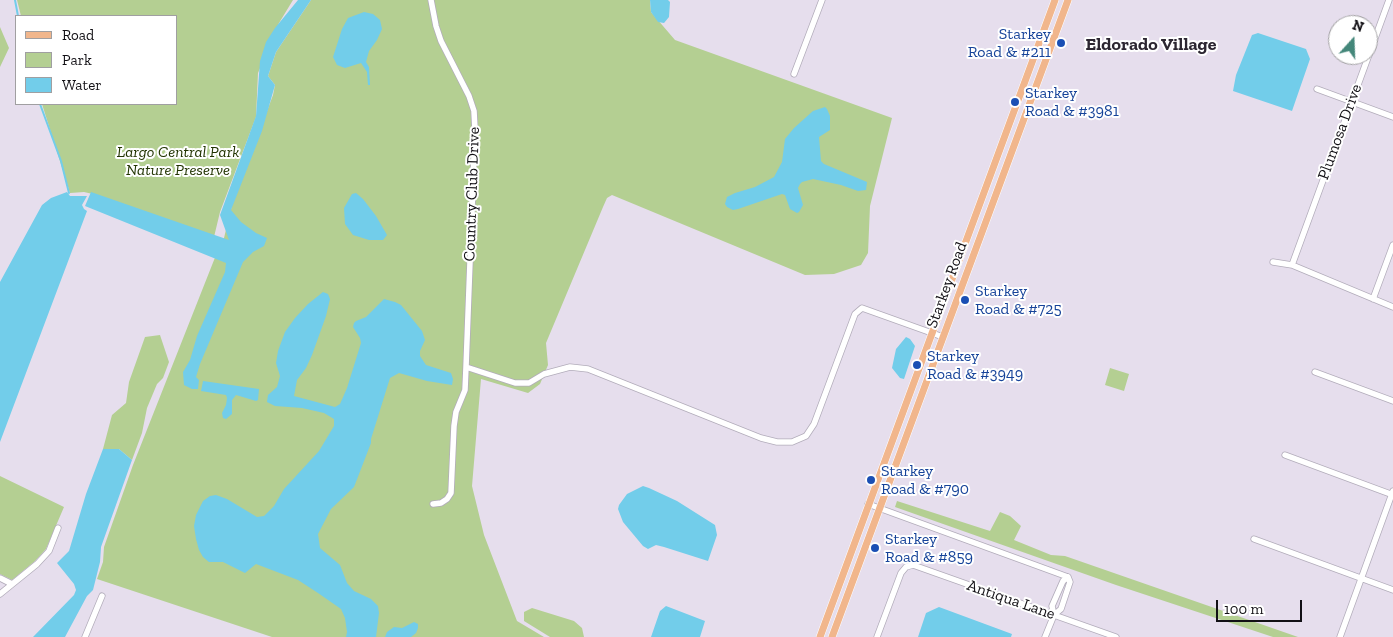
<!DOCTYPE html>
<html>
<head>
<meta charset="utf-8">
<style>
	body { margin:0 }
	#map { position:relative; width:1393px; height:637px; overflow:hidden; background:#e6deed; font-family:"Zilla Slab",serif }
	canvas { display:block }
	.legend { position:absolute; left:15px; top:15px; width:162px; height:90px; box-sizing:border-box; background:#fff; border:1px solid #a09fa1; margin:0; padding:6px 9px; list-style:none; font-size:15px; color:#121015 }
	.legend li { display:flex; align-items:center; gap:10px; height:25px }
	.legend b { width:25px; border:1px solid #a09fa1 }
	.north { position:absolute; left:1328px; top:15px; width:50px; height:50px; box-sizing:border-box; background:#fff; border:1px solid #a09fa1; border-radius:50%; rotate:20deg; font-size:14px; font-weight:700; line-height:20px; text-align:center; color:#121015 }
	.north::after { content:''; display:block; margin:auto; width:18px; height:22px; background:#44877a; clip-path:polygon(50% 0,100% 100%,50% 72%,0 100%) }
	.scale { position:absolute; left:1216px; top:600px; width:86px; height:22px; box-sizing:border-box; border:2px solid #121015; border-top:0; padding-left:6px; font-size:15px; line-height:18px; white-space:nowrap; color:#121015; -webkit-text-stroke:4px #fff; paint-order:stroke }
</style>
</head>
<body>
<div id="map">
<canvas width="1393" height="637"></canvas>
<ul class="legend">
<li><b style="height:6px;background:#f1b68c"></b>Road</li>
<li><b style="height:14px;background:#b4cf92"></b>Park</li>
<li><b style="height:14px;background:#72cdea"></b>Water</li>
</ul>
<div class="north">N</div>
<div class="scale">100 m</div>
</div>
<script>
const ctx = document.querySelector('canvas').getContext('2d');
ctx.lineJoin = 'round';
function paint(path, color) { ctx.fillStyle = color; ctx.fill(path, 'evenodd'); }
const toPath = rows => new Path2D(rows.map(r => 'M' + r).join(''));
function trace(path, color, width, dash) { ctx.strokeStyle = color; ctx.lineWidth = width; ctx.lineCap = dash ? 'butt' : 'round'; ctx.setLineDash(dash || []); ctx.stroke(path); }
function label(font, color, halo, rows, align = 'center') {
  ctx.font = font + ' "Zilla Slab",serif'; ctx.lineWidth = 4; ctx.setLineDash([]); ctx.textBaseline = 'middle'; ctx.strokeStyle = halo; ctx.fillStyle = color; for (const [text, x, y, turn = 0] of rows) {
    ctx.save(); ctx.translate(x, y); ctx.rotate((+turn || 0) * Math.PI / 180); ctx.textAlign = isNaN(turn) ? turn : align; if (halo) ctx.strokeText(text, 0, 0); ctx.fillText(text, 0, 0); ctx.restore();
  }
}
const green = toPath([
	[17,0,293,0,279,23,258,73,256,117,220,212,214,237,97,195,84,192,70,193,42,104,176,104,176,16,21,16],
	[311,0,650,0,651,12,675,40,892,118,870,206,868,253,861,265,834,274,805,275,612,195,607,198,603,207,546,343,548,365,540,384,528,393,481,379,472,486,484,535,517,621,544,637,272,637,97,579,103,562,104,547,133,465,216,255,224,238,232,205,273,95,275,85,268,76,276,52],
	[0,27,9,48,0,67],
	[160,335,169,362,163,378,157,384,147,408,142,433,132,460,119,449,103,449,112,415,126,403,129,382,145,337],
	[1110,368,1129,374,1124,391,1105,385],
	[0,476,64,507,46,549,35,561,12,580,0,574],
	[897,501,990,531,1000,512,1010,516,1021,526,1014,540,1051,555,1065,556,1298,637,1273,637,1116,585,895,507],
	[532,608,574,621,582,628,584,637,550,637,524,621,524,612]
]);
const water = toPath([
	[298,0,311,0,276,52,268,76,275,85,262,131,231,210,241,222,256,233,267,238,264,246,253,252,243,262,200,364,196,377,199,380,198,389,192,389,184,385,183,372,190,360,197,336,225,272,226,263,85,206,91,192,229,240,220,215,256,116,260,61,266,42,275,28],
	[650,0,668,0,670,2,669,17,664,23,658,22,651,12],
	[364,12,373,14,380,20,382,29,377,40,369,51,366,62,369,67,370,85,368,85,367,72,361,63,345,68,337,65,333,57,342,29,348,18],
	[1258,33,1306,49,1310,59,1292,111,1233,91,1236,75,1252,35],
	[825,107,827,109,830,116,830,130,819,137,821,161,824,164,867,182,866,190,858,191,841,185,813,179,802,182,800,184,798,188,803,205,799,212,797,213,790,209,785,195,782,194,738,209,733,210,727,207,725,204,727,197,735,193,755,187,774,177,782,162,785,139,794,128,813,111],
	[67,192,70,196,87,196,82,205,84,209,87,211,0,442,0,282,42,205,51,198],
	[356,193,363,199,376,216,387,235,383,240,369,240,353,235,345,224,344,208,352,194],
	[323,292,328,294,330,299,326,316,312,355,306,368,297,380,294,396,335,407,340,404,347,388,361,343,360,338,353,327,354,323,356,321,366,317,384,299,395,302,401,305,422,331,425,340,420,351,420,356,426,365,451,373,453,379,452,385,427,381,399,373,390,378,371,439,371,443,354,487,331,509,318,534,320,548,340,565,347,583,354,591,371,599,378,606,379,613,376,637,346,637,347,632,345,618,341,609,318,593,298,580,256,564,245,573,223,562,209,562,203,557,199,550,196,539,194,526,196,515,203,501,210,496,216,495,227,499,257,517,264,516,274,506,284,489,319,451,334,426,334,419,324,413,302,408,275,406,267,402,268,395,277,387,280,376,276,363,278,351,285,332,295,318,308,304],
	[906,337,910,339,915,346,904,379,900,378,892,368,896,349],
	[203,381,259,389,258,400,256,401,236,395,232,400,232,414,226,419,223,418,222,413,226,405,227,398,226,395,201,391],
	[103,449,119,449,132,460,101,547,100,562,93,590,87,596,65,637,33,637,74,595,76,590,74,584,57,563,69,551,86,494],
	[643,486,649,488,677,501,715,525,717,535,708,561,664,547,656,545,648,549,643,546,623,522,618,509,619,505,627,494],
	[666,606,705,621,700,637,651,637,660,611],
	[939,607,1012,634,1011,637,918,637,926,613],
	[414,622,418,624,418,628,416,633,411,637,385,637,387,632,394,627,402,628]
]);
const stream = toPath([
	[15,0,18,16],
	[40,104,61,161,69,193]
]);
const minor = toPath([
	[431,0,436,26,441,41,469,96,474,111,475,130,466,367,515,383,529,383,544,374,570,367,588,369,761,438,777,442,792,442,806,436,814,424,855,314,862,308,943,337],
	[794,74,822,0],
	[1317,89,1393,117],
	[1273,262,1292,265,1393,307],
	[1292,265,1389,0],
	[1373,299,1393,245],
	[1315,372,1393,401],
	[1285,455,1393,495],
	[433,504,441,503,447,499,451,493,454,426,456,412,465,390,466,367],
	[868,504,1068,577],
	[1254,539,1393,590],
	[0,578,12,584],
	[0,594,37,564,49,551,58,528],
	[1054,615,1061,609,1070,582,1068,577],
	[85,637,102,596],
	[877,637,901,573,906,567,913,565,1116,637],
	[1045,637,1054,615,1052,606,1063,581,1068,577],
	[1340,637,1393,491]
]);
const major = toPath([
	[820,637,1055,0],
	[832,637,1068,0]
]);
const markers = [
	[1061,43,5,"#1a4fb4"],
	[1015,102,5,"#1a4fb4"],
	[965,300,5,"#1a4fb4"],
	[917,365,5,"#1a4fb4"],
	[871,480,5,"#1a4fb4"],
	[875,548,5,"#1a4fb4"]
];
const transitNames = [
	["Starkey",1051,34,"right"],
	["Road & #211",1051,52,"right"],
	["Starkey",1025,93],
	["Road & #3981",1025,111],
	["Starkey",975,291],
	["Road & #725",975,309],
	["Starkey",927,356],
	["Road & #3949",927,374],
	["Starkey",881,471],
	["Road & #790",881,489],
	["Starkey",885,539],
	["Road & #859",885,557]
];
const streetNames = [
	["Plumosa Drive",1340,132,-70],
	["Country Club Drive",472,194,-88],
	["Starkey Road",947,285,-70],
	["Antiqua Lane",1011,600,19]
];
const parkNames = [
	["Largo Central Park",178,152],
	["Nature Preserve",178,170]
];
const neighbourhoodNames = [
	["Eldorado Village",1151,45]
];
paint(green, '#b4cf92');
paint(water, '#72cdea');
trace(stream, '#72cdea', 2);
trace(minor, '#b2acba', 7);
trace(major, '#fff', 8);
trace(minor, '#fff', 5.5);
trace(major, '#f1b68c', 7);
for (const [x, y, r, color] of markers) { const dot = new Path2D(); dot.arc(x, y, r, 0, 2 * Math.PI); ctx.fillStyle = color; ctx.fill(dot); trace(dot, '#fff', 2); }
label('16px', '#164399', '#fff', transitNames, 'left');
label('16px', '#121015', '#fff', streetNames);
label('italic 16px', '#213301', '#fff', parkNames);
label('bold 18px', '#2c2631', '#fff', neighbourhoodNames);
</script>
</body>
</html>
